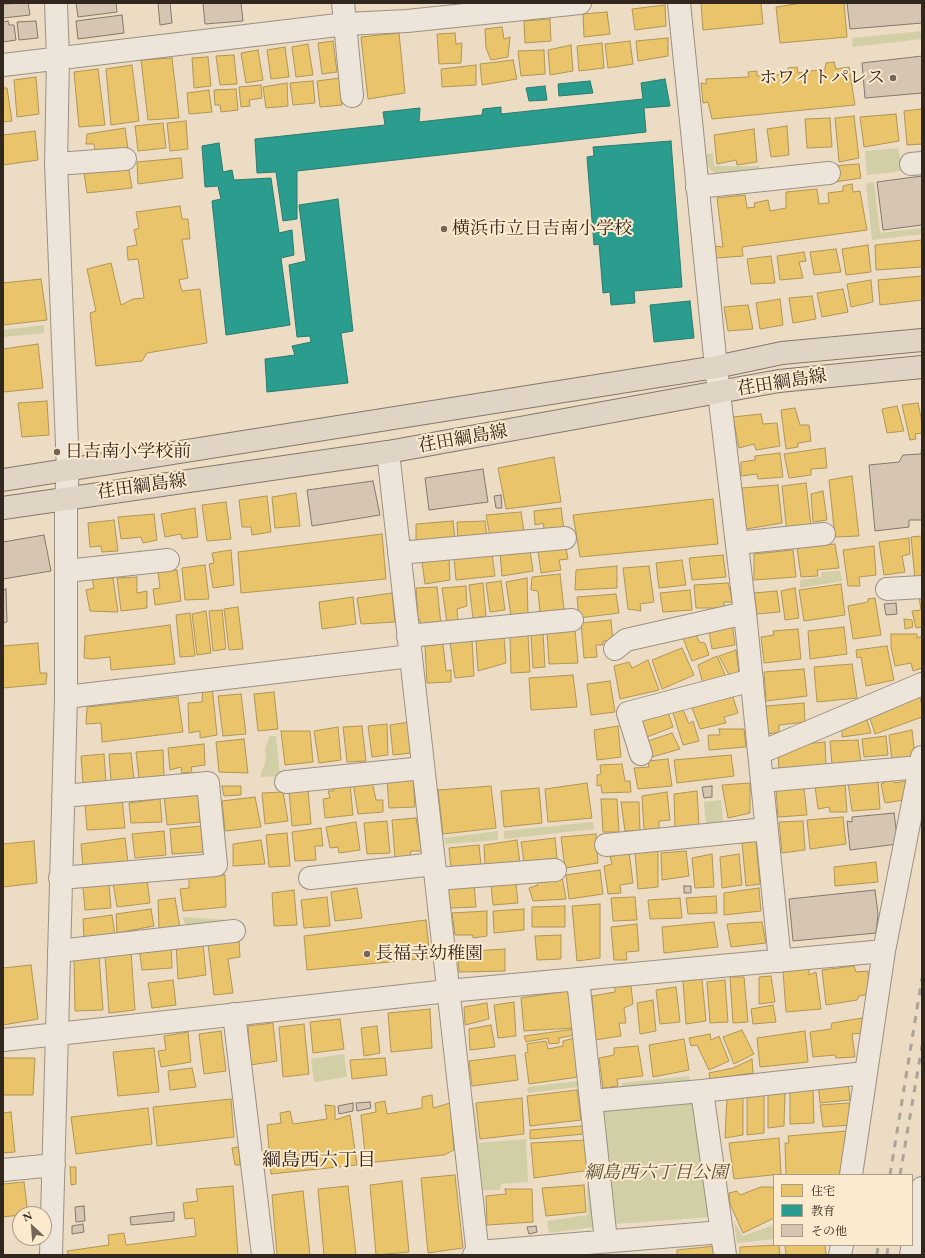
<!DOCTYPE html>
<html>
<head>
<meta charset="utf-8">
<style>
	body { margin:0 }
	#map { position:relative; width:925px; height:1258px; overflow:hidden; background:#ebdcc3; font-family:"EB Garamond","Noto Serif JP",serif }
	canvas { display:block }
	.frame { position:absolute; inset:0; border:4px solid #32271f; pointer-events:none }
	.legend { position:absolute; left:773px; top:1174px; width:140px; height:72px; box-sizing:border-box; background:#fceace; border:1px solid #ab9c88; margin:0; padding:5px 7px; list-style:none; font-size:12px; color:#32271f }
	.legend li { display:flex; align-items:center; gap:8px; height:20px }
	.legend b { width:20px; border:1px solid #ab9c88 }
	.north { position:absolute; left:12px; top:1206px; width:40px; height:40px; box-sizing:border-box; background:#fceace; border:1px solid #ab9c88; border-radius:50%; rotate:334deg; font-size:11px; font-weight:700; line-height:16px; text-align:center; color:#32271f }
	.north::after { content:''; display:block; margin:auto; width:14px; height:18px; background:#736658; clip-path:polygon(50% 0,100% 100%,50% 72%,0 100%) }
</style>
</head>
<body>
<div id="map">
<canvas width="925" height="1258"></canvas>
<div class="frame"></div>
<ul class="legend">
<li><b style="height:11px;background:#e9c46a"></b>住宅</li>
<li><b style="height:11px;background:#2a9d8f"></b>教育</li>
<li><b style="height:11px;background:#d6c5b2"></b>その他</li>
</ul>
<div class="north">N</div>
</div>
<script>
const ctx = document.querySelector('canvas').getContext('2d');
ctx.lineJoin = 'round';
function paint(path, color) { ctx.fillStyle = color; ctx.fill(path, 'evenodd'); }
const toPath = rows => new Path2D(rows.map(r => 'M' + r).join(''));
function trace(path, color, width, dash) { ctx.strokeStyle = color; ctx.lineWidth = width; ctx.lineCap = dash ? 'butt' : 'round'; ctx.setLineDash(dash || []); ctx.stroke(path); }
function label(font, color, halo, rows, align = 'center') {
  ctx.font = font + ' "EB Garamond","Noto Serif JP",serif'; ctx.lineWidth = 4; ctx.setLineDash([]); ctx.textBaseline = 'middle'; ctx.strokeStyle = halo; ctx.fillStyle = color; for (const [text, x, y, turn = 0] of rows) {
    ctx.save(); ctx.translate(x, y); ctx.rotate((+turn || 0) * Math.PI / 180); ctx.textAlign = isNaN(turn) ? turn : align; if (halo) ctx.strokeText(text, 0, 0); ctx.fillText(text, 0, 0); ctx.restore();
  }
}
const green = toPath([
	[922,31,922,39,853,47,852,38],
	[898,148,903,171,867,175,865,151],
	[713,153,714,166,759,166,760,172,715,174,706,165,704,155],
	[874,182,880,233,922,228,922,234,872,240,866,183],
	[44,325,44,333,3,337,3,330],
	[840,571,842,581,800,588,800,580,821,577,821,572],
	[270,736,276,736,280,776,260,777,266,760,265,748],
	[721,800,723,822,706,825,704,802],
	[593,822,594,829,504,839,504,831],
	[498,831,498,840,446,844,444,838],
	[183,917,228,920,228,928,186,929],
	[344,1054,347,1077,314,1082,311,1059],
	[689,1076,690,1083,609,1094,622,1087,622,1083],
	[578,1081,578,1087,528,1093,527,1087],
	[694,1101,710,1217,615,1224,601,1107],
	[474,1103,479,1143,526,1139,528,1182,501,1184,500,1190,482,1190,468,1105],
	[587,1185,592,1185,594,1227,549,1233,547,1221,588,1215],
	[734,1222,743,1236,774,1225,774,1239,737,1243]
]);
const homes = toPath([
	[701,3,761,3,763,24,703,30,701,3],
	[802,3,844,3,847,37,780,43,776,7,802,3],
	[665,5,666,26,635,30,632,9,665,5],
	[607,12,610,34,584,37,583,14,607,12],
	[550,19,551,41,525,43,524,21,550,19],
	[502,27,504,39,510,37,508,57,491,60,486,48,485,29,502,27],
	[399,33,405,93,368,99,361,37,399,33],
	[455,33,456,44,462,43,461,63,439,64,437,34,455,33],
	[668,38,668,56,638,61,636,41,668,38],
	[333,41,337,72,322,74,318,43,333,41],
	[630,41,633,64,608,68,605,44,630,41],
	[602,43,604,68,579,71,577,46,602,43],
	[308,44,313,75,296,77,292,47,308,44],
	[571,45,573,71,550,75,548,50,571,45],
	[285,47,289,77,271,79,267,50,285,47],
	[258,50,263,80,246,83,241,53,258,50],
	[544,50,545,74,521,76,518,51,544,50],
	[234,55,237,84,220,85,216,56,234,55],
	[208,57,211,86,194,88,192,58,208,57],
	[172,58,179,118,148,120,141,60,172,58],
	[513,60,517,79,482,85,480,64,513,60],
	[834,62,836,69,849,67,855,105,712,119,708,102,703,103,701,83,706,84,706,79,749,77,748,72,757,71,757,76,787,74,788,68,797,67,798,73,825,69,826,63,834,62],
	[132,65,139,121,111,125,106,69,132,65],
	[476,65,476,85,442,87,441,69,476,65],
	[98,69,105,125,79,127,74,72,98,69],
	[36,77,39,114,17,117,14,80,36,77],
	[340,78,342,105,320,107,317,81,340,78],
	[313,81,315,103,293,105,290,83,313,81],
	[287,83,288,106,266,108,263,87,287,83],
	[261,85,262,98,249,100,250,106,241,107,239,87,261,85],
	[3,88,7,88,12,121,3,122,3,88],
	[236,89,238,110,221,112,220,105,215,105,214,90,236,89],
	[209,90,212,112,189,114,187,93,209,90],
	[922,109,922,144,907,145,904,111,922,109],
	[896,114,899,141,864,147,860,117,896,114],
	[854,116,859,158,839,162,835,118,854,116],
	[830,118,832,147,807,148,805,119,830,118],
	[186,121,188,149,170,151,167,123,186,121],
	[163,123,166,148,138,151,135,126,163,123],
	[787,126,789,155,771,157,767,129,787,126],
	[125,128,128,149,95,153,94,144,86,144,87,134,125,128],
	[754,129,757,162,737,165,736,160,717,164,714,135,754,129],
	[35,131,38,160,3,165,3,135,35,131],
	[181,158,183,178,138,184,137,162,181,158],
	[859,164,861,178,834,182,832,166,859,164],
	[129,170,132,188,87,193,84,173,129,170],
	[852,184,853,192,860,191,867,230,742,247,743,256,716,258,714,246,723,247,717,198,745,195,747,208,755,207,754,203,768,200,770,211,786,208,786,192,817,189,819,204,829,203,828,193,843,191,843,186,852,184],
	[180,206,182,219,188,219,190,239,182,239,188,278,179,280,182,291,200,289,207,343,147,353,142,361,96,366,90,313,96,311,87,269,111,263,121,305,133,299,144,298,138,259,128,260,127,247,137,245,134,230,139,228,136,212,180,206],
	[922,240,922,267,876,270,875,245,922,240],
	[868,245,871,272,846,275,842,249,868,245],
	[836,249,841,272,814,275,810,252,836,249],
	[804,252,806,261,799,262,803,278,780,280,777,256,804,252],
	[771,256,775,283,751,284,747,259,771,256],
	[922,276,922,300,880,305,878,280,922,276],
	[41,279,47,320,3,325,3,283,41,279],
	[871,280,873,302,851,307,847,284,871,280],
	[843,289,848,312,822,317,817,293,843,289],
	[812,296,816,319,793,323,789,298,812,296],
	[780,299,783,325,760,329,756,303,780,299],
	[748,305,753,329,728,331,724,307,748,305],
	[38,344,43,388,3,392,3,349,38,344],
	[47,401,49,435,22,437,18,403,47,401],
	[918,403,922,422,922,433,915,434,916,439,910,440,902,405,918,403],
	[897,406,904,431,887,433,882,409,897,406],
	[795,408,800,425,809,425,811,441,798,443,798,447,786,449,781,410,795,408],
	[761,414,763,424,777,423,780,446,756,450,754,444,739,448,733,417,761,414],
	[825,448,827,468,811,469,811,475,789,478,784,454,825,448],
	[780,453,783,477,758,479,757,474,741,476,741,462,755,460,755,456,780,453],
	[554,457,561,502,506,509,498,468,554,457],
	[852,476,859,536,835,537,829,480,852,476],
	[806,483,811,525,787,533,782,486,806,483],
	[778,485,782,523,746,529,742,488,778,485],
	[823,491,827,520,813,522,811,494,823,491],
	[296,493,300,526,275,528,272,497,296,493],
	[267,496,271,532,252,535,251,527,242,527,239,500,267,496],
	[713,499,718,544,580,557,573,515,713,499],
	[226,502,231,539,207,541,202,505,226,502],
	[195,508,198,537,182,539,181,534,165,537,161,514,195,508],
	[561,508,564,529,545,532,543,523,535,525,534,511,561,508],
	[521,512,524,532,490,536,486,515,521,512],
	[154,514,157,540,143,543,141,537,121,539,118,517,154,514],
	[114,520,118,551,102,552,101,546,90,547,88,523,114,520],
	[453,521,455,540,416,543,416,524,453,521],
	[485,521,487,537,458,541,457,522,485,521],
	[382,534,386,579,241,593,238,552,382,534],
	[922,536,922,579,915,579,911,537,922,536],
	[909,538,910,554,902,556,905,572,884,575,879,542,909,538],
	[835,544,839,568,817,570,818,576,801,577,797,548,835,544],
	[874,546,876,575,859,577,860,586,848,586,843,550,874,546],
	[566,548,568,559,559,560,561,570,541,573,538,551,566,548],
	[231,550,234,585,213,588,209,564,214,563,212,553,231,550],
	[530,550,533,571,502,576,500,553,530,550],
	[793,550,796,577,754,580,754,554,793,550],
	[492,554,495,576,456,580,454,559,492,554],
	[723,555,726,577,692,580,689,558,723,555],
	[449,559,450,580,425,584,422,562,449,559],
	[682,560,686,585,659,588,656,563,682,560],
	[205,565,209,599,185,600,182,568,205,565],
	[617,566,617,588,575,590,576,570,617,566],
	[649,566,654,602,640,604,641,611,628,609,623,568,649,566],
	[177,570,181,601,155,605,153,589,160,588,158,572,177,570],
	[560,574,564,609,540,612,538,591,531,590,532,577,560,574],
	[137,577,137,593,147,591,147,608,121,611,117,578,137,577],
	[92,578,113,578,118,612,90,611,86,590,94,588,92,578],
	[527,578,528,615,511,616,506,582,527,578],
	[501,581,505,610,490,612,486,583,501,581],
	[483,583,486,616,473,618,469,585,483,583],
	[728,583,733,602,724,602,724,608,696,608,694,585,728,583],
	[841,584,845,615,804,621,799,590,841,584],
	[466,586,467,606,457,609,458,622,447,623,442,588,466,586],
	[437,587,441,625,423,627,418,617,416,588,437,587],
	[795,588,799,618,785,620,781,591,795,588],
	[690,590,692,610,663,612,660,593,690,590],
	[777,591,780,612,757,614,754,593,777,591],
	[392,593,395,622,361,624,357,598,392,593],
	[616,594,619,613,579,618,577,597,616,594],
	[919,596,922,596,922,627,916,628,912,611,921,610,919,596],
	[353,597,356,624,322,629,319,602,353,597],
	[875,598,881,635,853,639,848,606,868,602,868,599,875,598],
	[238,607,243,649,229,650,224,609,238,607],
	[222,610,226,649,213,651,209,611,222,610],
	[206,611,211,653,197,655,192,614,206,611],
	[190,613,195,656,180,657,176,615,190,613],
	[904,619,912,620,913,627,905,629,904,619],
	[611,620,613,641,603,641,603,645,596,645,597,657,584,658,581,623,611,620],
	[732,622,735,645,712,649,708,626,732,622],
	[170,625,175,664,111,670,110,657,92,659,84,658,85,636,170,625],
	[844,627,847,654,810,659,808,631,844,627],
	[694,629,699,642,705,643,709,655,692,661,681,633,694,629],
	[798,629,801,659,764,663,761,637,774,635,773,631,798,629],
	[575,630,578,663,549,664,547,632,575,630],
	[543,633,545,667,533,668,531,635,543,633],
	[891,634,917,634,917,638,922,636,922,668,913,671,911,663,895,666,891,647,891,634],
	[528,635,530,672,511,673,510,636,528,635],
	[504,637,506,663,478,671,476,641,504,637],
	[472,640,474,676,455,678,450,642,472,640],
	[38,643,40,673,47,673,46,684,3,688,3,646,38,643],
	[443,644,446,671,451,670,451,682,427,683,425,646,443,644],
	[887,646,894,680,866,686,861,657,857,658,856,650,887,646],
	[682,648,694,675,662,689,652,660,682,648],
	[736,650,739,673,729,675,719,656,736,650],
	[717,656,726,677,703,684,698,665,717,656],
	[648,660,659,690,620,699,614,666,629,662,632,668,648,660],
	[852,664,857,698,817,702,814,667,852,664],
	[804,669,807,696,766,701,764,672,804,669],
	[573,675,577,707,531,710,529,678,573,675],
	[610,681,615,712,591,715,587,684,610,681],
	[212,686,217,735,200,738,200,731,189,733,188,703,202,702,203,687,212,686],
	[731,691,738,713,724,717,726,723,700,729,691,705,731,691],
	[918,691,922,705,922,717,875,734,867,709,918,691],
	[274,692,278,729,258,731,254,694,274,692],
	[241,694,246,734,223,736,218,696,241,694],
	[178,697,183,732,102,742,101,723,86,724,87,707,178,697],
	[804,703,805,722,779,725,779,732,768,734,766,706,804,703],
	[682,707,689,724,693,721,699,741,683,745,673,713,682,707],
	[668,712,673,727,647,737,640,722,668,712],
	[867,720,871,733,842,737,842,723,867,720],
	[409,722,411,753,393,755,390,725,409,722],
	[387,724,388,755,372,757,368,726,387,724],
	[362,726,366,761,347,762,343,727,362,726],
	[618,726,621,757,597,760,594,730,618,726],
	[338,727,341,760,319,763,314,731,338,727],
	[719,729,744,729,746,747,709,750,708,735,720,735,719,729],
	[912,730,915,756,892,761,889,735,912,730],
	[281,731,310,731,313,762,285,765,281,731],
	[672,733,680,749,652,757,648,741,672,733],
	[886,736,888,755,864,757,862,739,886,736],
	[244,739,248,773,219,772,216,742,244,739],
	[858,740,861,762,832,764,830,741,858,740],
	[825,742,826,767,779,772,778,751,793,745,825,742],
	[204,744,205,765,191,767,192,772,182,773,181,767,170,770,168,748,204,744],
	[163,750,164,777,139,778,136,752,163,750],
	[131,753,134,779,111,781,109,754,131,753],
	[104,754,106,782,83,783,81,756,104,754],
	[731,755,734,776,677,783,674,760,731,755],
	[668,759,672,786,638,789,634,768,649,767,648,761,668,759],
	[622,764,625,781,630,781,631,792,602,793,601,785,597,786,597,775,601,774,600,765,622,764],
	[893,776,894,783,908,781,910,799,885,803,881,784,884,783,882,778,893,776],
	[413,777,415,807,389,808,387,779,413,777],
	[372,781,376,800,383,800,383,812,358,814,353,783,372,781],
	[878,781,880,809,852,811,848,783,878,781],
	[587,783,592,818,548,822,545,789,587,783],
	[750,783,750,813,728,818,722,785,750,783],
	[350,784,353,815,325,818,323,799,330,798,328,791,334,791,332,785,350,784],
	[845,784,847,812,830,812,829,807,818,809,815,786,845,784],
	[222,786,241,786,241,795,224,796,222,786],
	[491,786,496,828,443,834,438,790,491,786],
	[539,788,542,823,504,827,501,791,539,788],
	[804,788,807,815,778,817,776,789,804,788],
	[308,790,311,824,292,826,289,791,308,790],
	[697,791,699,825,675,827,674,794,697,791],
	[198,792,200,822,167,825,164,795,198,792],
	[283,792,288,821,265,824,262,793,283,792],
	[667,792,670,820,659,821,659,828,644,830,642,796,667,792],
	[255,797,261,827,225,831,222,801,255,797],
	[122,798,125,828,87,830,85,804,122,798],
	[160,799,162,822,131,823,129,803,160,799],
	[601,799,617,799,619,832,603,832,601,799],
	[621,802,639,802,640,831,625,831,621,802],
	[843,817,846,844,810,849,807,820,843,817],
	[416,818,422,851,411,851,410,857,395,858,392,820,416,818],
	[387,821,390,853,367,854,364,823,387,821],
	[803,821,805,850,782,853,779,822,803,821],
	[356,822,360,850,339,853,338,847,330,848,326,827,356,822],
	[201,826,203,852,172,854,170,829,201,826],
	[321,828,323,846,315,846,316,860,295,861,292,832,321,828],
	[164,831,166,855,135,858,132,834,164,831],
	[287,833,290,866,269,867,266,835,287,833],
	[596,834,598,863,565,868,561,837,596,834],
	[125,838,128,862,83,868,81,844,125,838],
	[555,838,557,858,524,862,521,842,555,838],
	[261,840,265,864,233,866,233,844,261,840],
	[517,840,520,863,485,865,484,845,517,840],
	[34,841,37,883,3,887,3,844,34,841],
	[756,841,760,884,746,886,742,843,756,841],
	[479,845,481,865,451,869,449,848,479,845],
	[658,850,658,887,638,889,635,852,658,850],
	[686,851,689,876,662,880,661,853,686,851],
	[629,852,633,883,620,885,621,893,608,894,604,866,612,864,610,857,629,852],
	[712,854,714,887,695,888,692,858,712,854],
	[739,854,742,885,722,888,720,857,739,854],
	[876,862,878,882,835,886,834,867,876,862],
	[600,870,603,894,569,899,566,875,600,870],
	[225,875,226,907,183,911,180,889,189,888,189,876,225,875],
	[562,876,566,899,533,901,529,888,538,885,536,878,562,876],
	[147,880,150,903,117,907,113,883,147,880],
	[474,883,476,907,450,908,448,886,474,883],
	[516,883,518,903,493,905,491,885,516,883],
	[109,884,111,908,85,910,83,887,109,884],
	[357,888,362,918,335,921,331,892,357,888],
	[759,888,761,911,724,915,724,893,759,888],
	[294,890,297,925,274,926,272,893,294,890],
	[716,896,717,913,688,914,686,898,716,896],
	[327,897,330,926,304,928,301,900,327,897],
	[635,897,637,920,613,921,611,898,635,897],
	[175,898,180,928,159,930,158,900,175,898],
	[680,898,682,918,650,919,648,900,680,898],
	[600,904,600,958,577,961,572,906,600,904],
	[565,906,565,927,532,927,532,907,565,906],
	[151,909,154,926,117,933,116,914,151,909],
	[524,909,524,930,494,933,493,911,524,909],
	[487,911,487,936,473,938,473,935,455,935,452,913,487,911],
	[112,915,115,935,84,938,83,919,112,915],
	[426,920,430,958,307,970,304,936,426,920],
	[714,922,718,947,664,953,662,927,714,922],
	[762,922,766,943,731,947,727,924,762,922],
	[637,924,639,951,626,952,627,960,614,960,611,927,637,924],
	[561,935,561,959,537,960,535,936,561,935],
	[239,940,240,957,228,959,233,993,214,995,208,944,239,940],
	[203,943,206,975,178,979,176,945,203,943],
	[171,944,172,968,142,970,139,948,171,944],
	[505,949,505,971,459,972,458,952,505,949],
	[131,952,135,1010,109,1013,105,955,131,952],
	[99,956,103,1010,75,1011,74,959,99,956],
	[31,965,38,1019,3,1025,3,968,31,965],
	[854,966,856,972,868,971,869,994,859,996,857,1000,826,1005,822,970,854,966],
	[809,969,809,975,816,972,821,1009,786,1012,783,971,809,969],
	[771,976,775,1002,759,1004,759,977,771,976],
	[730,977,744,977,748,1022,733,1023,730,977],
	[702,979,706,1021,686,1024,683,981,702,979],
	[173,980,176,1005,152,1008,148,983,173,980],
	[725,980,728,1022,710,1023,707,982,725,980],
	[615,986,631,986,633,1004,624,1008,626,1023,619,1023,621,1036,595,1040,592,996,615,992,615,986],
	[676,987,680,1022,660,1024,656,990,676,987],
	[567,991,571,1004,572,1028,524,1031,521,998,567,991],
	[653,1000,656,1031,640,1034,637,1003,653,1000],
	[514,1002,516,1036,498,1038,494,1005,514,1002],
	[487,1003,489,1019,465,1025,464,1007,487,1003],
	[773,1005,776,1022,753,1024,751,1009,773,1005],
	[430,1009,432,1048,391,1052,388,1013,430,1009],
	[862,1018,864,1033,852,1034,855,1057,836,1058,835,1055,813,1057,810,1032,831,1029,832,1023,862,1018],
	[340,1019,344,1049,313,1053,310,1022,340,1019],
	[273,1023,277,1061,250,1065,248,1026,273,1023],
	[304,1024,309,1074,283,1077,279,1027,304,1024],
	[491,1025,495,1047,470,1050,469,1029,491,1025],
	[377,1026,380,1053,364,1056,361,1028,377,1026],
	[574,1029,575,1035,559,1038,559,1043,549,1044,548,1038,526,1042,524,1036,574,1029],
	[742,1030,754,1054,734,1064,723,1037,742,1030],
	[221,1031,226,1071,204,1074,199,1034,221,1031],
	[805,1031,808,1062,760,1067,757,1038,805,1031],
	[188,1032,191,1062,161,1067,158,1051,166,1050,164,1036,188,1032],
	[710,1034,711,1040,719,1036,729,1061,709,1070,697,1045,691,1046,689,1038,710,1034],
	[574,1038,578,1077,529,1084,525,1053,528,1052,527,1044,546,1041,548,1049,563,1046,563,1041,574,1038],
	[684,1039,689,1070,653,1077,649,1045,684,1039],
	[638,1046,643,1076,617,1079,618,1086,603,1088,599,1058,614,1055,614,1048,638,1046],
	[154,1048,159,1092,118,1096,113,1052,154,1048],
	[515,1055,518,1080,472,1086,469,1061,515,1055],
	[3,1058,35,1058,33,1095,3,1095,3,1058],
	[385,1058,387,1075,352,1079,350,1060,385,1058],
	[752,1059,753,1073,710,1079,709,1073,733,1068,752,1059],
	[192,1068,196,1087,170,1090,168,1071,192,1068],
	[848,1081,850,1100,820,1103,818,1082,848,1081],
	[813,1089,814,1123,790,1124,790,1091,813,1089],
	[577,1090,581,1120,530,1126,527,1096,577,1090],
	[785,1092,784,1126,768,1128,768,1093,785,1092],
	[432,1095,433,1108,450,1103,454,1150,444,1155,366,1163,361,1115,376,1112,375,1103,385,1101,387,1114,422,1108,422,1097,432,1095],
	[747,1095,764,1095,764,1133,747,1135,747,1095],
	[727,1097,743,1097,743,1135,725,1138,727,1097],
	[522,1098,524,1134,480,1139,476,1103,522,1098],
	[231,1099,234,1137,157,1146,153,1107,231,1099],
	[849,1103,851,1125,823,1127,820,1105,849,1103],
	[325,1105,335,1106,335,1120,350,1115,357,1165,271,1174,267,1125,281,1123,280,1113,290,1111,293,1124,327,1119,325,1105],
	[148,1108,152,1144,76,1154,71,1117,148,1108],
	[11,1112,15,1152,3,1153,3,1113,11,1112],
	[582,1126,584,1134,530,1139,530,1130,582,1126],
	[847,1131,843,1175,786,1175,785,1143,789,1143,788,1136,847,1131],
	[779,1138,781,1174,734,1179,729,1143,779,1138],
	[587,1140,590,1170,534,1178,531,1143,587,1140],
	[239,1147,240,1165,235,1165,232,1148,239,1147],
	[70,1167,76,1167,76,1184,71,1185,70,1167],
	[455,1175,463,1248,428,1253,421,1178,455,1175],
	[402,1181,409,1252,376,1255,370,1185,402,1181],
	[24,1182,28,1214,3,1217,3,1184,24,1182],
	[584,1185,586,1212,546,1216,542,1188,584,1185],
	[233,1186,238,1255,68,1255,67,1251,109,1245,108,1235,124,1233,126,1245,196,1236,194,1218,185,1219,183,1203,198,1201,196,1189,233,1186],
	[348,1186,356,1255,324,1255,318,1189,348,1186],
	[761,1187,772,1187,774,1191,774,1218,743,1233,730,1204,729,1193,737,1191,740,1195,761,1187],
	[505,1189,532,1189,533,1222,487,1225,486,1196,506,1194,505,1189],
	[303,1191,310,1255,277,1255,272,1195,303,1191],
	[779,1245,780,1255,740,1255,740,1247,779,1245],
	[785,1245,825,1245,826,1255,786,1255,785,1245],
	[715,1246,716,1255,677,1255,677,1250,715,1246]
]);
const schools = toPath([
	[665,79,670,106,644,108,646,132,297,171,297,219,283,221,276,172,257,173,255,139,385,125,383,112,420,108,419,122,482,115,483,109,501,107,501,114,643,99,641,83,665,79],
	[590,81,593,93,559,96,558,84,590,81],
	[545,86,547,100,529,101,526,88,545,86],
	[671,141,682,287,634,291,635,303,611,305,610,292,603,293,599,244,594,245,587,157,594,156,593,147,671,141],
	[219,143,223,172,232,170,234,180,271,178,279,233,292,230,294,255,281,258,290,325,226,335,212,201,221,199,218,186,205,187,202,146,219,143],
	[338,199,353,331,341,333,348,383,267,392,265,359,295,355,292,346,311,342,310,336,297,337,289,265,306,261,299,205,338,199],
	[690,301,694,338,654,342,650,305,690,301]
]);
const building = toPath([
	[28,3,30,15,3,18,3,4,28,3],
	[76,3,116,3,117,12,78,17,76,3],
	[158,3,170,3,172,23,160,25,158,3],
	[203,3,241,3,243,21,205,24,203,3],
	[847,3,922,3,922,23,850,29,847,3],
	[122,15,124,33,78,39,76,21,122,15],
	[8,21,9,25,14,25,16,40,3,42,3,22,8,21],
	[36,21,38,38,19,40,17,22,36,21],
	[922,56,922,93,865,98,862,63,922,56],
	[922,176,922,225,883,230,877,182,922,176],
	[922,443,922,520,909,520,909,527,875,531,869,465,899,462,903,455,921,454,922,443],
	[483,469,488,502,429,510,425,478,483,469],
	[373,481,380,515,312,526,307,490,373,481],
	[501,495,502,508,496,508,494,496,501,495],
	[44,535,51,571,3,579,3,542,44,535],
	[6,589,7,622,3,623,3,590,6,589],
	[896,603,897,614,886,615,884,604,896,603],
	[712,786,712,797,704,798,702,787,712,786],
	[894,813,898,844,850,850,847,821,852,822,852,817,894,813],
	[684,886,691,886,691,893,684,893,684,886],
	[875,890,878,914,876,933,793,941,789,899,875,890],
	[370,1102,371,1108,357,1111,356,1103,370,1102],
	[353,1103,353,1111,339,1114,338,1106,353,1103],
	[84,1206,85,1221,76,1222,75,1207,84,1206],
	[174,1212,174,1221,131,1225,130,1217,174,1212],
	[83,1224,84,1232,72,1234,72,1226,83,1224],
	[536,1226,537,1232,529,1234,527,1227,536,1226]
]);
const minor = toPath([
	[343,3,352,96],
	[679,3,716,367,745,613,780,961],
	[3,65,346,24,407,21,580,3],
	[56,164,125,159],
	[911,164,922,163],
	[697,187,829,173],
	[388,452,478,1255],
	[737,543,824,534],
	[399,553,565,538],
	[66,571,168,560],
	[887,589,922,587],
	[408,636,572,620],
	[615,649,626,640,745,613],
	[66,697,411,656],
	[759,753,922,684],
	[641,754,628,713,752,680],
	[762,781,920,767],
	[286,782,423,768],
	[606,845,766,829],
	[60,878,216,865,208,783,63,796],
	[310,878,434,864],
	[436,879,555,870],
	[59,951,234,931],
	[578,979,606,1241],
	[234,1014,263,1255],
	[3,1040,448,991,884,951],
	[591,1101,702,1091],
	[3,1170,54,1165],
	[851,1175,884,951,922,757],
	[51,1255,66,697,66,498,68,470,56,164,58,59,56,3],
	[474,1255,478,1252,722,1232],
	[725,1255,702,1091,865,1073],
	[840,1255,842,1245],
	[911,1255,922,1188]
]);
const major = toPath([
	[3,480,716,367,782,353,922,340],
	[3,508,388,452,779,381,922,367]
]);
const rail = toPath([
	[890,1175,922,978],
	[900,1175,922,1046],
	[877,1255,878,1245],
	[887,1255,888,1245]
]);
const markers = [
	[893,78,4,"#736658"],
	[444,229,4,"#736658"],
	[57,452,4,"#736658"],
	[367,954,4,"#736658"]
];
const poiNames = [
	["ホワイトパレス",885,78,"right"],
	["横浜市立日吉南小学校",452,229],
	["日吉南小学校前",65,452],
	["長福寺幼稚園",375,954]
];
const streetNames = [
	["荏田綱島線",782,383,-9],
	["荏田綱島線",463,439,-10],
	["荏田綱島線",142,487,-8]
];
const parkNames = [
	["綱島西六丁目公園",656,1173]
];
const neighbourhoodNames = [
	["綱島西六丁目",319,1161]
];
paint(green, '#d2cea5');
paint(homes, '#e9c46a');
trace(homes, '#b29554', 1);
paint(schools, '#2a9d8f');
trace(schools, '#2c7a6d', 1);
paint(building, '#d6c5b2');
trace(building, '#82796c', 1);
trace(minor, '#9b9183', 24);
trace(major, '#82796c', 24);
trace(minor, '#ede5d9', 22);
trace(major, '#e0d5c4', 22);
trace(rail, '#aba49a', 3, [7, 7]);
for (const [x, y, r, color] of markers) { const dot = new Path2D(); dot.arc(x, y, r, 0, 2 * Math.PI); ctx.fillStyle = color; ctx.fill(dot); trace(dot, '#fceace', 1.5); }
label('18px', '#32271f', '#fceace', poiNames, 'left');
label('18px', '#32271f', '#fceace', streetNames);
label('italic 18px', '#554e3a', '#fceace', parkNames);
label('19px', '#32271f', '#fceace', neighbourhoodNames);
</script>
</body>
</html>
